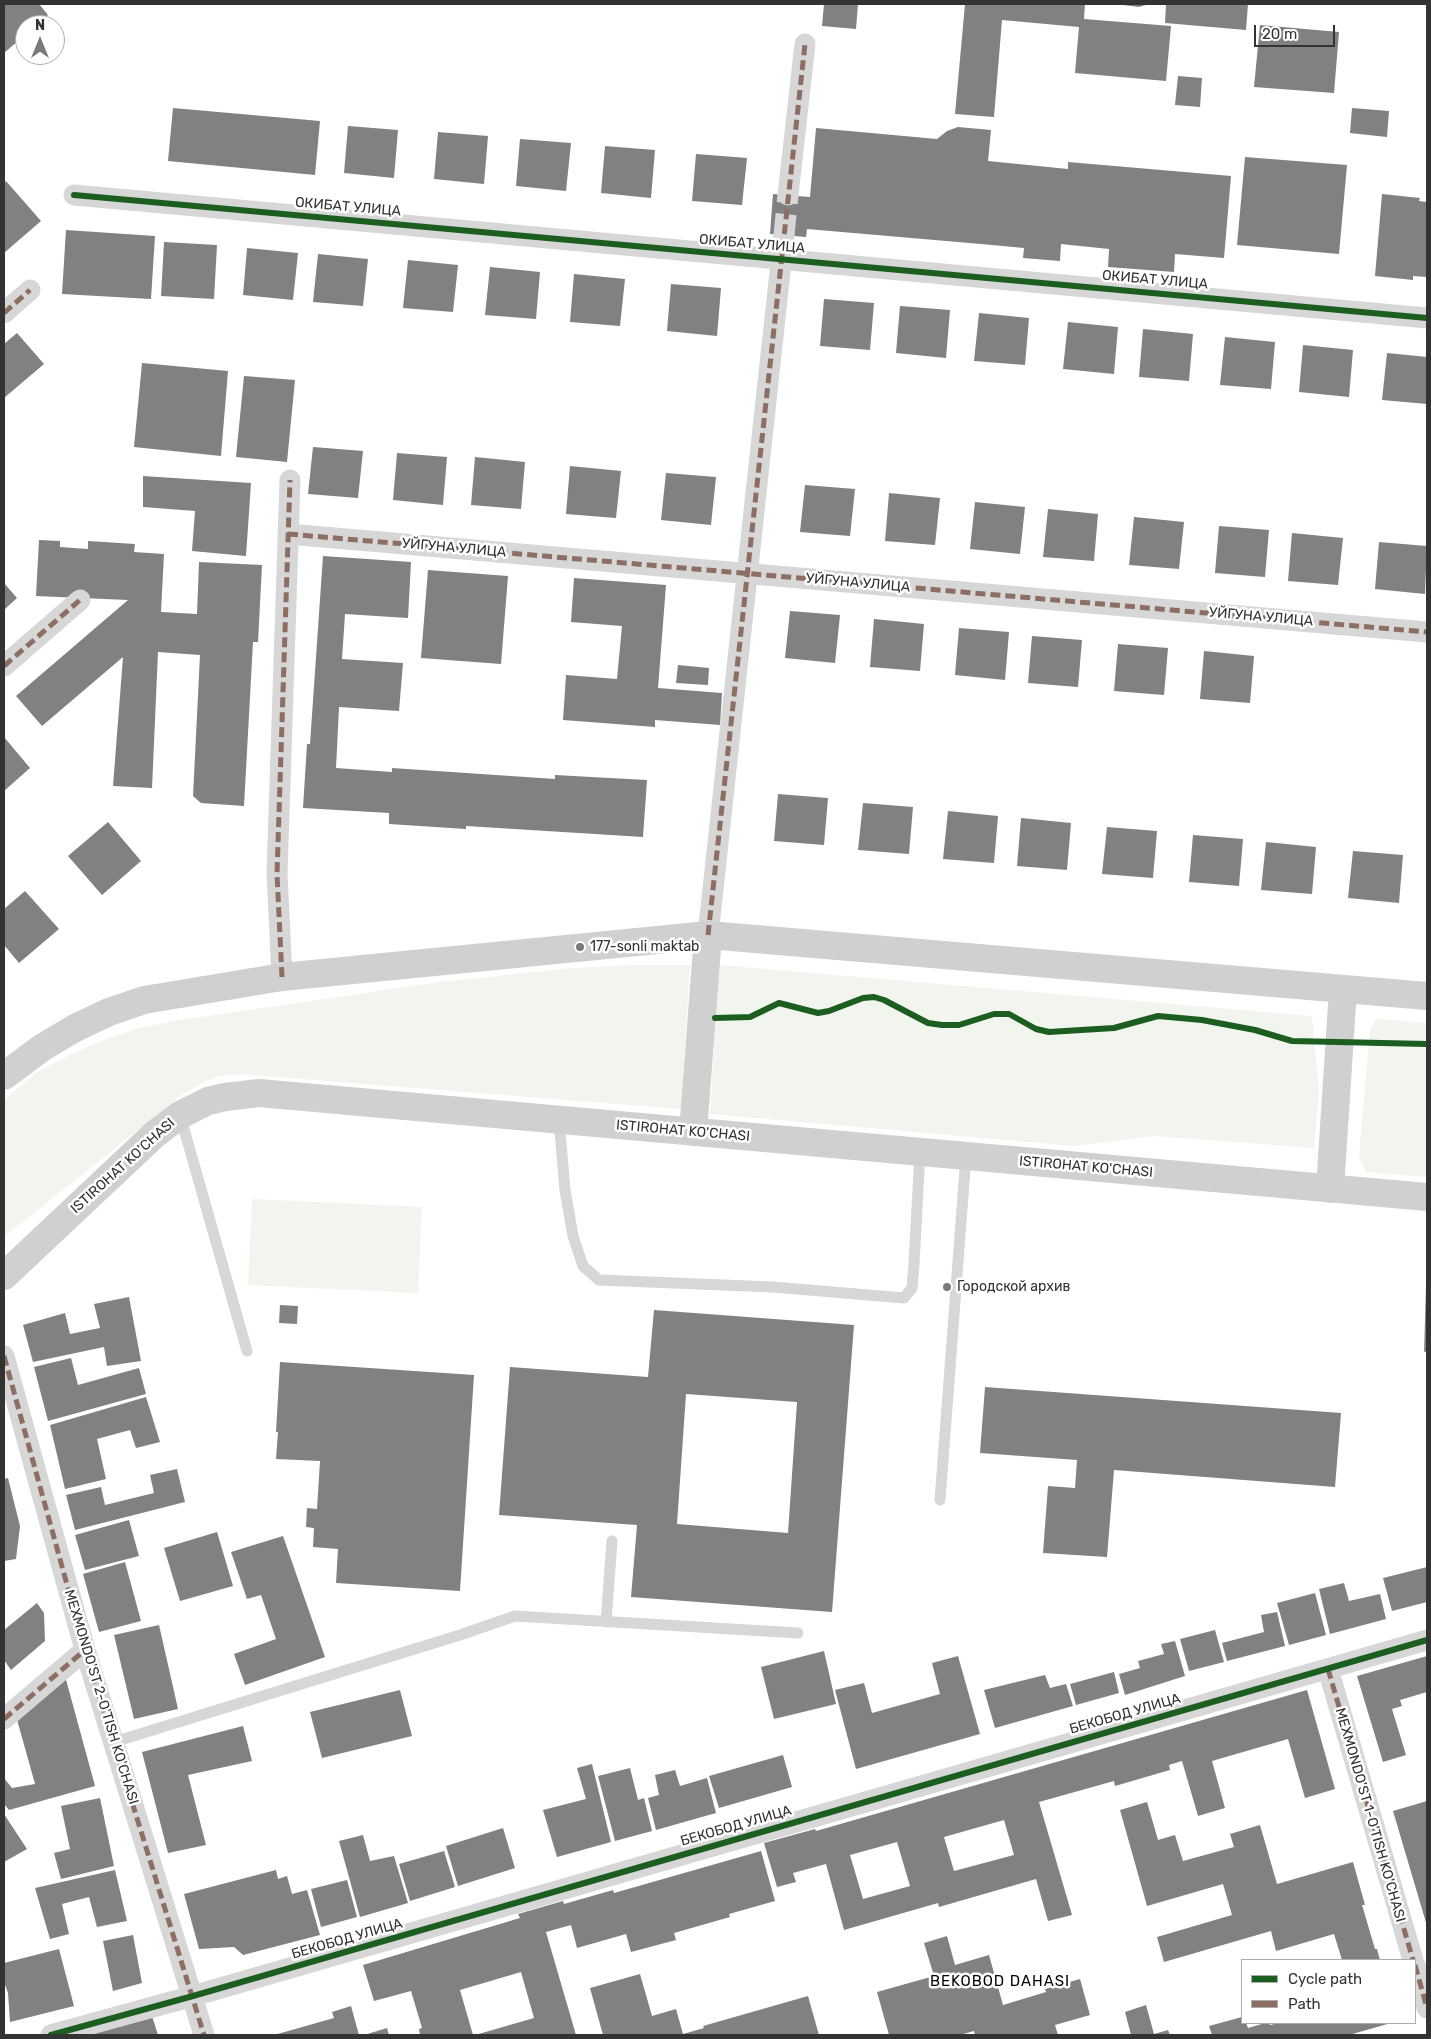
<!DOCTYPE html>
<html>
<head>
<meta charset="utf-8">
<style>
	body { margin:0 }
	#map { position:relative; width:1431px; height:2039px; overflow:hidden; background:#fff; font-family:Rubik,sans-serif }
	canvas { display:block }
	.frame { position:absolute; inset:0; border:5px solid #333; pointer-events:none }
	.legend { position:absolute; left:1241px; top:1959px; width:175px; height:65px; box-sizing:border-box; background:#fff; border:1px solid #adadad; margin:0; padding:6px 9px; list-style:none; font-size:15px; color:#333 }
	.legend li { display:flex; align-items:center; gap:10px; height:25px }
	.legend b { width:25px; border:1px solid #adadad }
	.north { position:absolute; left:15px; top:15px; width:50px; height:50px; box-sizing:border-box; background:#fff; border:1px solid #adadad; border-radius:50%; rotate:0deg; font-size:14px; font-weight:700; line-height:20px; text-align:center; color:#333 }
	.north::after { content:''; display:block; margin:auto; width:18px; height:22px; background:#7a7a7a; clip-path:polygon(50% 0,100% 100%,50% 72%,0 100%) }
	.scale { position:absolute; left:1254px; top:25px; width:81px; height:22px; box-sizing:border-box; border:2px solid #333; border-top:0; padding-left:6px; font-size:15px; line-height:18px; white-space:nowrap; color:#333; -webkit-text-stroke:4px #fff; paint-order:stroke }
</style>
</head>
<body>
<div id="map">
<canvas width="1431" height="2039"></canvas>
<div class="frame"></div>
<ul class="legend">
<li><b style="height:6px;background:#1b5e20"></b>Cycle path</li>
<li><b style="height:6px;background:#8d6e63"></b>Path</li>
</ul>
<div class="north">N</div>
<div class="scale">20 m</div>
</div>
<script>
const ctx = document.querySelector('canvas').getContext('2d');
ctx.lineJoin = 'round';
function paint(path, color) { ctx.fillStyle = color; ctx.fill(path, 'evenodd'); }
const toPath = rows => new Path2D(rows.map(r => 'M' + r).join(''));
function trace(path, color, width, dash) { ctx.strokeStyle = color; ctx.lineWidth = width; ctx.lineCap = dash ? 'butt' : 'round'; ctx.setLineDash(dash || []); ctx.stroke(path); }
function label(font, color, halo, rows, align = 'center') {
  ctx.font = font + ' Rubik,sans-serif'; ctx.lineWidth = 5; ctx.setLineDash([]); ctx.textBaseline = 'middle'; ctx.strokeStyle = halo; ctx.fillStyle = color; for (const [text, x, y, turn = 0] of rows) {
    ctx.save(); ctx.translate(x, y); ctx.rotate((+turn || 0) * Math.PI / 180); ctx.textAlign = isNaN(turn) ? turn : align; if (halo) ctx.strokeText(text, 0, 0); ctx.fillText(text, 0, 0); ctx.restore();
  }
}
const green = toPath([
	[626,965,690,965,681,1109,238,1074,221,1076,206,1081,183,1094,4,1237,4,1100,39,1071,72,1054,106,1039,140,1028,174,1021,433,983,563,969],
	[719,965,1312,1016,1319,1092,1314,1148,1155,1136,1074,1146,710,1114],
	[1376,1019,1427,1023,1427,1177,1366,1172,1359,1156,1370,1030],
	[252,1199,422,1207,418,1293,248,1285]
]);
const building = toPath([
	[4,4,39,4,48,15,36,25,25,25,25,35,4,53],
	[824,4,858,4,856,29,822,26],
	[965,4,1085,4,1084,19,1171,26,1166,81,1075,73,1079,27,1002,20,994,117,955,114],
	[1115,4,1149,4,1139,7],
	[1166,4,1248,4,1246,30,1165,23],
	[1260,25,1339,32,1334,93,1254,87],
	[1178,76,1202,78,1200,107,1175,105],
	[173,108,320,121,315,175,168,161],
	[1352,108,1389,111,1387,137,1350,133],
	[348,126,398,130,394,178,344,173],
	[958,127,991,130,988,161,1068,169,1068,162,1231,176,1224,258,1175,254,1174,272,1108,267,1109,249,1061,244,1060,261,1023,258,1024,248,981,244,807,229,806,237,770,234,773,194,810,197,816,128,937,139,947,131],
	[438,132,488,136,484,184,434,179],
	[520,139,571,143,566,191,516,186],
	[605,146,655,150,651,198,601,193],
	[696,154,747,158,742,205,692,201],
	[1245,157,1347,165,1339,254,1237,245],
	[6,181,41,221,4,253,4,184],
	[1382,194,1420,198,1419,201,1427,202,1427,277,1413,276,1413,280,1375,276],
	[66,230,155,236,151,299,62,294],
	[164,242,217,245,214,299,161,296],
	[247,248,298,253,293,300,243,295],
	[318,254,368,259,363,306,313,302],
	[408,260,458,265,453,312,403,308],
	[490,267,540,272,536,319,485,315],
	[574,274,625,279,620,326,570,322],
	[671,284,721,288,717,336,667,331],
	[824,299,874,303,870,350,820,346],
	[900,306,950,310,946,358,896,353],
	[979,313,1029,318,1025,365,974,361],
	[1068,322,1118,327,1114,374,1063,369],
	[1143,329,1193,334,1189,381,1139,377],
	[17,333,44,364,4,398,4,344],
	[1225,337,1275,342,1271,389,1220,385],
	[1303,345,1353,350,1349,397,1299,392],
	[1387,353,1427,357,1427,404,1382,400],
	[142,363,228,371,221,456,134,447],
	[244,376,295,380,287,462,236,457],
	[313,447,363,451,358,498,308,494],
	[397,453,447,457,443,505,393,500],
	[475,457,525,462,521,509,471,505],
	[570,466,621,471,616,518,566,514],
	[666,473,716,477,711,525,661,520],
	[143,476,251,483,246,556,192,551,195,511,143,507],
	[805,485,855,489,850,536,800,532],
	[889,493,940,498,935,545,885,541],
	[975,502,1025,507,1020,554,970,549],
	[1048,509,1098,514,1094,561,1043,557],
	[1134,517,1184,522,1179,569,1129,565],
	[1219,526,1269,530,1265,577,1215,573],
	[1292,533,1343,538,1338,585,1288,581],
	[39,540,60,541,60,547,88,549,88,541,135,544,134,552,164,554,161,612,197,614,199,562,262,565,258,642,253,642,244,806,201,803,193,796,200,655,158,652,152,788,113,786,123,657,42,726,16,696,128,600,36,596],
	[1379,542,1427,546,1425,594,1375,589],
	[323,556,411,562,408,618,345,614,342,659,403,663,399,711,339,707,336,768,392,772,392,768,555,779,555,775,647,780,643,837,466,826,466,829,389,824,389,813,303,808,307,744,310,744],
	[428,570,508,576,501,664,421,658],
	[574,578,666,585,658,688,722,693,720,725,655,720,655,727,563,720,566,675,617,679,622,626,571,622],
	[4,583,17,598,4,610],
	[790,611,840,615,835,663,785,658],
	[874,619,924,624,920,671,870,667],
	[959,628,1009,632,1005,680,955,675],
	[1032,636,1082,640,1078,687,1028,683],
	[1118,644,1168,648,1164,695,1114,691],
	[1204,651,1254,656,1250,703,1200,699],
	[678,665,709,668,708,685,676,683],
	[4,737,30,768,4,791],
	[778,794,828,798,824,845,774,841],
	[863,803,913,807,909,854,858,850],
	[948,811,998,816,994,863,943,859],
	[1021,818,1071,823,1067,870,1017,866],
	[108,822,141,861,102,895,68,856],
	[1107,827,1157,831,1153,878,1102,874],
	[1193,835,1243,839,1239,886,1189,882],
	[1266,842,1316,847,1312,894,1261,890],
	[1353,851,1403,855,1399,903,1348,898],
	[25,891,59,929,19,963,4,945,4,909],
	[1426,1286,1427,1286,1427,1351,1424,1352],
	[129,1297,141,1361,107,1366,104,1347,33,1362,23,1325,65,1313,70,1334,100,1328,94,1304],
	[280,1305,298,1306,297,1324,279,1323],
	[654,1310,854,1325,832,1612,631,1597,637,1525,499,1515,510,1367,648,1377],
	[686,1394,797,1402,788,1533,677,1524],
	[71,1358,78,1385,139,1368,146,1394,48,1421,34,1367],
	[280,1362,474,1375,460,1591,336,1583,338,1549,313,1547,314,1528,306,1527,307,1508,317,1509,320,1461,276,1459,278,1432,276,1432],
	[985,1387,1341,1413,1335,1487,1114,1470,1107,1557,1043,1553,1048,1486,1075,1488,1077,1460,980,1453],
	[146,1397,160,1442,136,1448,130,1430,97,1439,106,1479,65,1489,50,1425],
	[177,1469,185,1502,75,1530,66,1495,101,1487,105,1505,154,1493,150,1475],
	[8,1478,20,1526,16,1559,4,1561,4,1479],
	[129,1520,139,1556,85,1570,75,1535],
	[217,1532,233,1586,180,1601,164,1548],
	[283,1536,325,1657,245,1685,234,1654,276,1639,261,1595,247,1599,231,1552],
	[125,1562,141,1621,99,1632,83,1574],
	[1427,1567,1427,1602,1392,1611,1383,1578],
	[1344,1583,1349,1601,1380,1594,1386,1619,1330,1634,1319,1589],
	[1315,1593,1326,1635,1289,1645,1277,1603],
	[37,1603,44,1613,45,1641,11,1670,4,1660,4,1630],
	[1277,1612,1285,1646,1227,1661,1222,1643,1264,1632,1261,1615],
	[159,1625,178,1709,134,1719,114,1635],
	[1215,1630,1224,1662,1189,1671,1180,1639],
	[1175,1641,1185,1676,1125,1695,1119,1674,1140,1668,1138,1661,1164,1654,1161,1644],
	[824,1651,836,1704,774,1719,761,1667],
	[958,1656,980,1734,856,1769,835,1690,864,1683,872,1713,940,1694,932,1663],
	[1427,1656,1427,1692,1400,1700,1402,1706,1392,1709,1406,1755,1383,1762,1357,1676],
	[1114,1672,1119,1693,1076,1705,1070,1684],
	[1045,1675,1050,1688,1066,1684,1073,1706,995,1728,984,1690],
	[65,1676,95,1786,9,1810,4,1804,4,1778,12,1788,35,1784,16,1716],
	[400,1690,412,1736,322,1758,310,1712],
	[1307,1690,1335,1789,1305,1798,1288,1739,1212,1761,1225,1808,1198,1816,1182,1761,1169,1765,1170,1770,1115,1786,1114,1781,1039,1802,1072,1915,1048,1921,1036,1879,939,1907,938,1903,844,1930,826,1864,793,1873,796,1882,777,1887,764,1843,815,1829,816,1831],
	[1004,1820,1014,1855,954,1871,944,1837],
	[897,1842,910,1886,863,1899,850,1855],
	[243,1726,252,1761,188,1775,206,1845,168,1853,142,1752],
	[783,1755,792,1787,719,1808,709,1776],
	[592,1764,611,1842,557,1857,543,1810,586,1799,577,1768],
	[630,1768,638,1800,644,1798,652,1831,615,1841,598,1776],
	[675,1770,680,1786,707,1778,716,1813,656,1830,648,1798,659,1795,655,1775],
	[100,1798,114,1866,61,1879,54,1853,70,1849,61,1806],
	[1427,1801,1427,1926,1393,1811],
	[1147,1802,1158,1840,1175,1835,1183,1861,1234,1847,1230,1834,1260,1825,1277,1884,1353,1862,1365,1905,1362,1905,1375,1949,1377,1949,1380,1960,1342,1960,1334,1934,1276,1951,1271,1931,1164,1962,1157,1937,1232,1915,1223,1884,1147,1906,1120,1810],
	[4,1814,27,1849,4,1862],
	[503,1828,515,1868,458,1886,446,1846],
	[363,1835,370,1861,394,1856,408,1903,360,1917,339,1841],
	[444,1851,455,1887,410,1901,399,1864],
	[761,1851,775,1901,729,1914,730,1917,674,1933,676,1940,631,1952,626,1934,577,1948,571,1925,546,1932,576,2035,475,2035,534,2018,521,1972,460,1990,473,2035,420,2035,419,2029,422,2028,411,1991,374,2001,363,1965,520,1918,518,1914,563,1901,564,1904,613,1890,614,1893],
	[115,1870,127,1921,97,1927,89,1897,62,1904,69,1934,50,1939,35,1888],
	[276,1870,278,1879,287,1876,292,1894,307,1890,320,1935,243,1955,234,1947,199,1949,184,1894],
	[347,1880,357,1917,321,1927,311,1889],
	[133,1935,142,1983,113,1991,103,1941],
	[947,1936,955,1965,989,1955,1003,2005,1046,1992,1045,1989,1080,1979,1090,2015,1055,2025,1058,2035,975,2035,974,2031,960,2035,889,2035,877,1992,934,1976,924,1943],
	[59,1949,74,2006,10,2022,8,1993,4,1982,4,1963],
	[640,1974,652,2016,676,2009,683,2034,704,2028,703,2026,808,1996,819,2035,603,2035,590,1988],
	[1146,2005,1154,2034,1168,2030,1170,2035,1131,2035,1125,2012],
	[351,2006,359,2035,274,2035,334,2018,332,2012],
	[151,2013,158,2035,71,2035],
	[1242,2017,1242,2023,1246,2023,1248,2028,1265,2023,1269,2023,1270,2025,1279,2023,1391,2023,1349,2035,1212,2035,1209,2026],
	[387,2028,389,2035,364,2035]
]);
const minorTunnel = toPath([
	[784,235,788,195]
]);
const service = toPath([
	[180,1115,247,1351],
	[559,1120,565,1190,573,1236,583,1266,599,1280,773,1287,904,1298,912,1288,914,1264,920,1152],
	[940,1500,966,1156],
	[606,1622,612,1541],
	[114,1742,460,1635,515,1616,798,1633]
]);
const minor = toPath([
	[74,195,1427,318],
	[788,195,805,44],
	[4,313,30,290],
	[288,534,1427,632],
	[4,666,80,600],
	[708,935,784,235],
	[282,977,277,874,290,480],
	[4,1356,85,1650,204,2035],
	[1328,1669,1413,1960],
	[4,1719,85,1650],
	[1415,1965,1427,2008],
	[51,2035,193,1996,1427,1640]
]);
const secondary = toPath([
	[4,1076,43,1047,75,1028,109,1012,144,1000,282,977,708,935,1427,996],
	[693,1132,708,935],
	[1330,1189,1343,989],
	[4,1276,155,1134,180,1115,208,1101,225,1097,259,1093,1427,1197]
]);
const quiet = toPath([
	[4,313,30,290],
	[288,534,1427,632],
	[4,666,80,600],
	[708,935,805,44],
	[282,977,277,874,290,480],
	[4,1356,85,1650,204,2035],
	[1328,1669,1413,1960],
	[4,1719,85,1650],
	[1415,1965,1427,2008]
]);
const cycleway = toPath([
	[74,195,1427,318],
	[715,1018,750,1017,779,1003,818,1013,829,1011,863,998,874,997,884,1000,928,1023,942,1025,959,1025,994,1014,1009,1014,1036,1029,1049,1032,1114,1028,1158,1016,1202,1020,1255,1030,1292,1041,1427,1044],
	[51,2035,193,1996,1427,1640]
]);
const markers = [
	[580,947,5,"#7a7a7a"],
	[947,1287,5,"#7a7a7a"]
];
const streetNames = [
	["ОКИБАТ УЛИЦА",348,207,5],
	["ОКИБАТ УЛИЦА",752,244,5],
	["ОКИБАТ УЛИЦА",1155,280,5],
	["УЙГУНА УЛИЦА",454,548,5],
	["УЙГУНА УЛИЦА",858,583,5],
	["УЙГУНА УЛИЦА",1261,617,5],
	["ISTIROHAT KO'CHASI",683,1131,5],
	["ISTIROHAT KO'CHASI",123,1166,-42],
	["ISTIROHAT KO'CHASI",1086,1167,5],
	["MEXMONDO'ST 2-O'TISH KO'CHASI",101,1697,73],
	["БЕКОБОД УЛИЦА",1125,1714,-16],
	["MEXMONDO'ST 1-O'TISH KO'CHASI",1370,1815,74],
	["БЕКОБОД УЛИЦА",736,1826,-16],
	["БЕКОБОД УЛИЦА",347,1939,-16]
];
const poiNames = [
	["177-sonli maktab",590,947],
	["Городской архив",957,1287]
];
const neighbourhoodNames = [
	["BEKOBOD DAHASI",1000,1982]
];
paint(green, '#f1f5ed');
paint(building, '#818181');
trace(minorTunnel, '#d6d6d6', 21, [21, 11]);
trace(service, '#d7d7d7', 11);
trace(minor, '#d7d7d7', 21);
trace(secondary, '#d0d0d0', 28);
trace(quiet, '#8d6e63', 5, [10, 5]);
trace(cycleway, '#1b5e20', 6);
for (const [x, y, r, color] of markers) { const dot = new Path2D(); dot.arc(x, y, r, 0, 2 * Math.PI); ctx.fillStyle = color; ctx.fill(dot); trace(dot, '#fff', 2); }
label('14px', '#333', '#fff', streetNames);
label('14px', '#333', '#fff', poiNames, 'left');
ctx.letterSpacing = '1px';
label('15px', '#000', '#fff', neighbourhoodNames);
ctx.letterSpacing = '0px';
</script>
</body>
</html>
